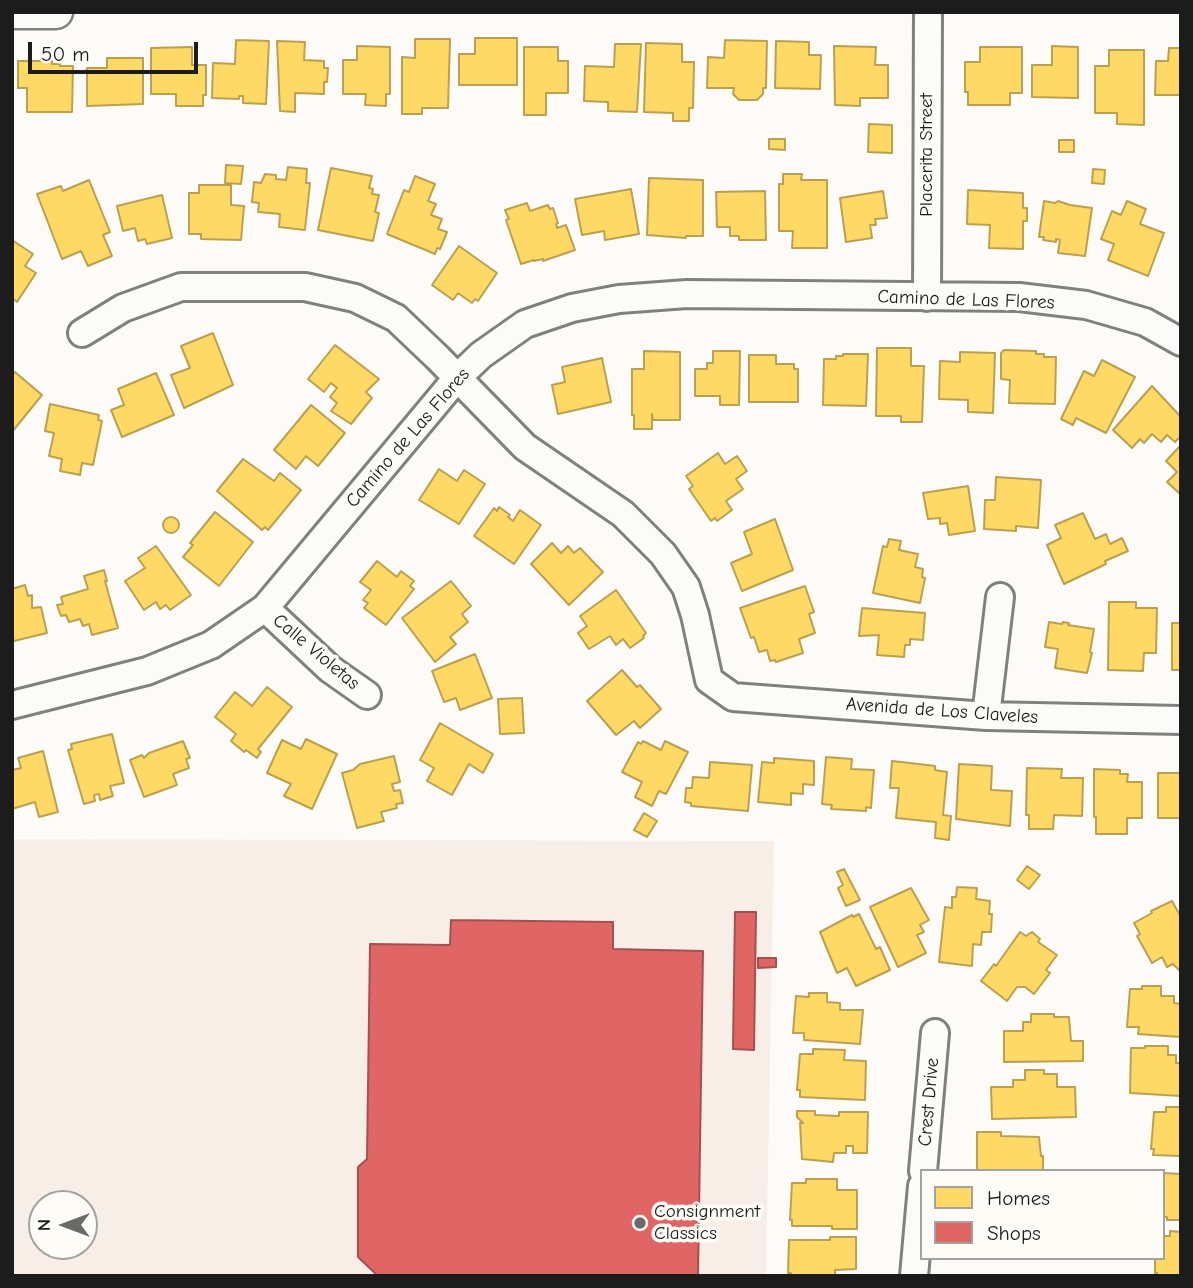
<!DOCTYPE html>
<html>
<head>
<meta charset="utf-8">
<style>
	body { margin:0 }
	#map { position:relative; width:1193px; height:1288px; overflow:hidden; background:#fcfbf8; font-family:"Comic Neue",sans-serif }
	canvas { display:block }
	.frame { position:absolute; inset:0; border:14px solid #1c1c1c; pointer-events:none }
	.legend { position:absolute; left:920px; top:1169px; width:245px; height:91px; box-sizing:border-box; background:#fdfcf7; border:2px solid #a3a29f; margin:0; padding:9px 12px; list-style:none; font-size:21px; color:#1c1c1c }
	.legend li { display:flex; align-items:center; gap:14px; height:35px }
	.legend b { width:35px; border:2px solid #a3a29f }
	.north { position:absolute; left:28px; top:1190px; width:70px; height:70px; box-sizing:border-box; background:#fdfcf7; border:2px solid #a3a29f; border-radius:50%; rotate:270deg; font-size:19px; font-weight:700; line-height:28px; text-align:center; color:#1c1c1c }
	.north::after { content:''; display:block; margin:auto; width:24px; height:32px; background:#6a6a69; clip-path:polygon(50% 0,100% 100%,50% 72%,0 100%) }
	.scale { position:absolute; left:28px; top:42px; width:170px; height:32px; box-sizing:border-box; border:4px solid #1c1c1c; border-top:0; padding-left:9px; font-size:21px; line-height:24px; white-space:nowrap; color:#1c1c1c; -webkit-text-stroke:5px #fdfcf7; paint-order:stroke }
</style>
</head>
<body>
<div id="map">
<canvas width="1193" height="1288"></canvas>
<div class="frame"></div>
<ul class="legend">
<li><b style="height:19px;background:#ffd966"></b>Homes</li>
<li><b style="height:19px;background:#e06666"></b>Shops</li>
</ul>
<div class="north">N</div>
<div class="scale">50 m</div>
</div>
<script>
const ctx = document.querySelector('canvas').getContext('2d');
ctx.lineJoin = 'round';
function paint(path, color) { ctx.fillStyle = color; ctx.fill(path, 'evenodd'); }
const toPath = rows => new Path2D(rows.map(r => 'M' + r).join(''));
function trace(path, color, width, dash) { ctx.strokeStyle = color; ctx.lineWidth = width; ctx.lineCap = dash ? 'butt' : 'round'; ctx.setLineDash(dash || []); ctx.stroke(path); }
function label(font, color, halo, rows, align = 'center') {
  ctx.font = font + ' "Comic Neue",sans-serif'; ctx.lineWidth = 7; ctx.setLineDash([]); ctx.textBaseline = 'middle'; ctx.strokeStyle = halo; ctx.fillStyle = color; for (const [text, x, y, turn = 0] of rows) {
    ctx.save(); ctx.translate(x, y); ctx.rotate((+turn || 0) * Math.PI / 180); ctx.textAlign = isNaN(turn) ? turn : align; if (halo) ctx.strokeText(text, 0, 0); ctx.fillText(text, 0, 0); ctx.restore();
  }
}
const built = toPath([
	[12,839,774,841,766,1276,12,1276],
	[42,1204,84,1204,84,1246,42,1246]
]);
const homes = toPath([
	[475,38,517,38,517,85,459,85,459,54,475,54,475,38],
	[415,39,450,39,448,108,422,108,422,114,402,114,402,57,415,58,415,39],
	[236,40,269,41,266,104,243,103,243,96,239,96,239,99,212,98,213,63,235,64,236,40],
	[725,40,767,41,766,88,763,88,763,94,757,100,739,100,733,94,734,88,707,88,708,57,724,58,725,40],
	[277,41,305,42,304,60,324,61,324,68,328,68,327,82,324,82,324,94,295,93,295,112,280,111,277,41],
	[776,41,809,42,809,55,821,55,820,89,775,88,776,41],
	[646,43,682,44,682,62,694,62,693,108,689,108,689,121,673,121,673,113,644,112,646,43],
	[615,44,641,44,637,112,608,111,608,102,584,101,585,66,614,67,615,44],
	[357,46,390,47,390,94,386,94,386,106,365,105,366,94,343,94,343,60,357,60,357,46],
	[834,46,876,47,875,65,888,65,888,98,860,98,860,106,835,105,834,46],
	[1052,46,1078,47,1078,98,1032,97,1032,65,1052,65,1052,46],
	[192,47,192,65,206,65,206,95,203,95,203,106,176,106,176,94,151,94,151,48,192,47],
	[524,47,558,47,558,61,568,61,568,93,546,93,546,115,524,115,524,47],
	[980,47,1022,47,1022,93,1010,93,1010,105,968,105,968,92,965,92,965,62,980,62,980,47],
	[1169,48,1181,48,1181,95,1155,95,1156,61,1168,61,1169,48],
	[1109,50,1144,50,1144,125,1117,124,1117,113,1095,113,1095,66,1109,66,1109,50],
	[107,58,143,58,143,104,87,106,87,68,107,68,107,58],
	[18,61,52,61,52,64,60,64,60,66,73,66,72,112,27,112,27,88,18,88,18,61],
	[869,124,892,125,892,153,868,152,869,124],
	[769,139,785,139,785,150,769,149,769,139],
	[1059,140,1074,140,1074,152,1059,152,1059,140],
	[226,165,243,166,241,184,225,183,226,165],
	[288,167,307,169,306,183,310,183,305,230,279,227,280,214,258,212,259,203,252,202,254,182,261,183,265,174,276,175,276,179,286,180,288,167],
	[331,168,372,176,369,188,373,189,372,194,379,195,375,212,379,213,373,241,318,230,331,168],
	[1093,169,1105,170,1104,184,1092,183,1093,169],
	[783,174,802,174,801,180,827,180,827,248,792,248,793,231,779,231,779,184,783,184,783,174],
	[415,176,435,184,428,201,436,204,431,215,442,219,438,229,447,232,440,249,437,248,435,254,387,234,404,190,409,192,415,176],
	[649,178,703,180,703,236,686,236,686,238,647,235,649,178],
	[89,180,110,232,103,235,112,256,88,266,81,251,62,259,37,194,61,186,63,191,89,180],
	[199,185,231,185,231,205,244,206,241,240,201,239,201,234,189,234,189,193,199,193,199,185],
	[631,189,639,234,605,240,604,231,582,235,575,199,631,189],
	[968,190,1023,193,1023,208,1027,208,1027,221,1023,221,1023,249,989,248,990,225,967,224,968,190],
	[765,191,766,240,739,240,739,236,730,236,730,227,717,227,716,192,765,191],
	[883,191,887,218,875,219,876,225,870,225,872,238,846,242,840,198,883,191],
	[162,195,172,238,147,244,145,239,138,241,135,228,123,231,117,206,162,195],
	[1044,201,1055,203,1058,201,1070,205,1092,208,1085,256,1058,253,1060,240,1056,239,1056,242,1043,240,1044,237,1039,237,1044,201],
	[1127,201,1146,209,1140,224,1164,233,1148,276,1108,260,1114,244,1101,239,1112,211,1121,215,1127,201],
	[527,203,530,211,548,205,550,209,553,208,558,223,556,224,557,228,566,225,575,250,543,261,543,259,534,261,534,260,521,264,506,220,509,219,505,210,527,203],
	[12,240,33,254,25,266,36,273,17,302,12,298,12,240],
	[459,246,497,273,478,301,475,299,472,303,458,293,453,300,432,285,459,246],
	[213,333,233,385,184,408,171,375,190,368,181,346,213,333],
	[335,345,379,379,366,392,372,398,351,424,331,411,337,403,330,397,337,388,331,383,324,392,308,379,335,345],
	[877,348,911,348,911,366,924,366,922,422,901,422,901,416,876,416,877,348],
	[1004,350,1036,351,1036,354,1044,354,1044,357,1056,357,1055,404,1009,403,1010,380,1001,379,1001,353,1004,350],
	[644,351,680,352,680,420,653,420,652,414,652,429,634,429,634,415,632,415,632,369,644,369,644,351],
	[713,351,740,351,739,405,720,405,720,396,695,396,695,369,707,369,707,363,713,363,713,351],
	[960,352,995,353,993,413,968,412,968,400,939,399,940,361,960,362,960,352],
	[843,354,868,354,866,406,823,405,824,359,836,359,836,356,843,356,843,354],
	[749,355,776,355,776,364,794,364,794,369,798,369,798,402,749,402,749,355],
	[602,358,611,402,558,414,552,385,565,382,562,367,602,358],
	[1102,360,1135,377,1106,433,1076,418,1073,425,1061,419,1084,371,1094,376,1102,360],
	[15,372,42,395,12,432,12,375,15,372],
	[156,373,174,415,122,437,111,410,124,405,118,389,156,373],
	[1152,386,1181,417,1181,436,1175,442,1167,435,1161,442,1152,434,1144,443,1140,439,1132,448,1113,430,1152,386],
	[50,404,99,415,98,420,102,421,93,465,82,463,80,475,60,471,62,459,49,456,54,433,45,431,50,404],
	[311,405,345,433,318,466,306,456,296,469,274,450,311,405],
	[1181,445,1181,492,1179,493,1167,482,1177,472,1166,461,1181,445],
	[718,453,725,464,737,456,747,471,736,479,743,489,726,501,732,510,717,521,715,518,711,521,689,489,693,486,686,476,718,453],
	[243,459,274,481,280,473,301,490,268,530,265,527,262,530,217,491,243,459],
	[439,469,457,481,464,470,485,484,459,524,419,500,439,469],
	[996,477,1041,480,1038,528,1016,526,1016,531,984,529,985,500,995,500,996,477],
	[968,486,975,531,949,535,947,523,940,524,940,518,928,519,923,493,968,486],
	[499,507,510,515,508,517,513,521,520,510,541,525,514,564,474,536,494,508,497,511,499,507],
	[215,512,253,542,219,586,183,557,193,545,190,543,215,512],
	[1083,513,1095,539,1106,534,1110,544,1122,538,1128,551,1105,561,1106,564,1064,584,1047,545,1061,538,1055,525,1083,513],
	'163 525a8 8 0 1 1 16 0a8 8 0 1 1-16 0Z',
	[775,519,793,570,742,591,731,563,752,554,744,532,775,519],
	[889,539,901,541,899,550,918,554,915,567,923,569,922,577,925,578,920,603,873,593,883,546,887,547,889,539],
	[552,543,561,553,568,546,574,553,580,548,603,572,569,605,531,564,552,543],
	[156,546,191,595,170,610,166,605,160,609,156,602,144,610,125,581,145,568,138,558,156,546],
	[377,561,397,577,401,571,414,581,410,586,414,589,386,625,364,608,368,603,363,600,371,590,360,582,377,561],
	[104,570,107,581,105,581,118,628,92,635,89,624,83,626,80,619,69,622,66,615,61,616,57,605,63,604,61,597,88,589,84,576,104,570],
	[451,581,471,606,462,614,468,622,450,637,456,644,435,662,402,618,451,581],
	[25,585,28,596,32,595,32,608,41,607,47,633,14,641,12,640,12,589,25,585],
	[805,586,814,612,809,614,815,633,799,639,803,653,776,662,775,660,770,661,767,650,759,652,754,637,751,638,740,608,805,586],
	[616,590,646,633,643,636,644,638,630,648,623,639,616,645,610,636,589,649,578,633,587,626,580,616,616,590],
	[1109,602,1136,602,1136,608,1157,608,1156,653,1144,653,1143,671,1108,670,1109,602],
	[862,608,925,613,923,640,910,639,910,645,905,645,904,657,877,655,879,635,859,636,862,608],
	[1049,622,1062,624,1063,622,1069,623,1068,625,1094,629,1090,652,1092,653,1087,673,1055,668,1058,649,1045,647,1049,622],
	[1172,623,1181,623,1181,670,1172,670,1172,623],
	[475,654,492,698,460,710,456,698,444,702,432,671,475,654],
	[622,670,637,687,640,685,661,709,640,728,634,721,616,735,587,701,622,670],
	[267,687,292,707,258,749,261,752,257,758,246,750,244,752,231,741,236,734,215,717,235,692,252,706,267,687],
	[522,698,524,733,500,734,498,699,522,698],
	[440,723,493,754,483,773,469,764,452,795,427,781,434,768,420,760,440,723],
	[112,734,124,783,110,786,113,796,100,800,99,794,94,795,95,801,84,804,68,750,72,749,71,744,112,734],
	[306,739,337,754,312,809,284,796,291,784,267,773,282,740,301,749,306,739],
	[183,741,190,758,186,759,189,768,173,774,177,785,144,797,130,760,142,755,144,758,149,753,183,741],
	[643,741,661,750,665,741,688,752,666,794,659,791,652,806,635,797,642,782,622,772,638,742,641,744,643,741],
	[43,751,58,812,39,817,35,802,12,809,12,770,21,768,18,758,43,751],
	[394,756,400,782,392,784,394,791,400,790,403,803,396,804,397,808,381,812,384,821,357,828,342,773,353,770,360,764,394,756],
	[826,757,852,759,851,769,874,770,871,808,866,807,866,811,831,809,832,805,822,804,826,757],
	[774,758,814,761,814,785,803,784,803,794,791,793,791,805,758,802,762,762,774,763,774,758],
	[892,761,927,765,935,766,935,770,947,772,943,815,951,816,949,840,935,838,936,822,896,818,899,788,890,788,892,761],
	[710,762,752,765,748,811,691,806,691,803,685,802,686,788,692,788,693,777,709,778,710,762],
	[959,764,992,766,991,790,1012,791,1010,826,956,819,959,764],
	[1027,768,1062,769,1061,778,1083,778,1082,816,1054,815,1053,829,1029,829,1029,815,1026,815,1027,768],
	[1094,769,1120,770,1120,774,1128,774,1127,782,1142,782,1142,818,1127,818,1127,834,1096,834,1096,817,1094,817,1094,769],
	[1158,773,1181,773,1181,818,1158,818,1158,773],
	[644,813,657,821,647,837,634,830,644,813],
	[1027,866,1040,875,1029,889,1017,880,1027,866],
	[844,869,860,900,846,906,838,888,843,885,837,872,844,869],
	[957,887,977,888,976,899,990,901,989,914,992,914,991,932,982,932,981,945,973,944,972,966,939,962,945,907,952,908,952,897,956,897,957,887],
	[911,888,929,920,920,925,924,932,917,935,926,953,898,967,870,907,911,888],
	[1172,901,1181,917,1180,971,1173,964,1167,967,1162,957,1152,963,1137,936,1140,934,1134,923,1152,913,1151,911,1172,901],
	[859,914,876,949,880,947,890,970,856,986,847,968,837,973,820,932,852,915,853,917,859,914],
	[1020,932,1026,936,1032,932,1040,939,1038,942,1057,955,1046,970,1050,973,1034,994,1025,987,1017,987,1007,1001,981,981,994,964,996,966,1020,932],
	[1142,986,1161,986,1161,996,1174,996,1174,1003,1181,1004,1181,1037,1138,1034,1139,1027,1127,1027,1130,989,1142,989,1142,986],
	[809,993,827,993,827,1002,840,1003,840,1010,863,1010,860,1044,804,1040,804,1033,793,1033,796,996,809,997,809,993],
	[1031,1014,1054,1014,1054,1017,1069,1017,1071,1041,1083,1041,1083,1061,1004,1062,1004,1031,1023,1031,1023,1022,1031,1022,1031,1014],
	[1145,1046,1168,1046,1168,1055,1176,1055,1176,1063,1181,1063,1181,1096,1130,1093,1131,1048,1145,1048,1145,1046],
	[813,1049,845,1050,844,1060,866,1061,865,1100,800,1097,800,1090,797,1090,800,1054,813,1054,813,1049],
	[1025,1070,1044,1070,1044,1074,1057,1074,1057,1087,1075,1087,1076,1117,992,1119,991,1087,1013,1087,1013,1080,1025,1080,1025,1070],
	[1166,1107,1181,1107,1181,1156,1153,1155,1154,1149,1151,1149,1154,1112,1166,1112,1166,1107],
	[797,1111,815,1111,815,1115,839,1116,839,1112,868,1112,867,1153,853,1153,853,1146,846,1146,846,1153,834,1153,833,1162,802,1159,800,1123,803,1123,797,1117,797,1111],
	[977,1132,1001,1132,1001,1136,1039,1137,1041,1156,1043,1156,1043,1171,977,1171,977,1132],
	[1163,1173,1181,1174,1181,1220,1167,1220,1167,1217,1163,1217,1163,1173],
	[806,1179,837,1179,837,1190,857,1190,857,1229,832,1229,832,1226,792,1226,792,1220,790,1220,792,1183,806,1183,806,1179],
	[1170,1231,1181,1232,1181,1276,1157,1276,1157,1273,1155,1273,1155,1258,1163,1258,1163,1236,1170,1236,1170,1231],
	[830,1237,856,1237,856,1269,835,1270,835,1275,791,1276,791,1273,788,1273,789,1240,830,1240,830,1237]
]);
const shops = toPath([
	[735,912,756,912,754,1050,733,1049,735,912],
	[451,920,613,922,613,949,703,951,698,1276,378,1276,358,1257,358,1167,367,1159,370,944,450,945,451,920],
	[758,958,776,958,776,967,758,968,758,958]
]);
const minor = toPath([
	[927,297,928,12],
	[82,333,123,308,181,287,305,287,355,298,396,318,438,358,525,447,623,514,663,554,686,587,695,615,709,680,733,697,986,716,1181,720],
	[265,608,330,669,367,695],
	[12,705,147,671,211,645,265,608,457,378,481,355,525,324,572,308,619,299,687,294,1019,297,1086,305,1145,322,1181,342],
	[986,716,1000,597],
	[923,1171,935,1033],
	[914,1276,922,1186]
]);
const tertiary = toPath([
	[12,12,56,12]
]);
const markers = [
	[640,1223,7,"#6a6a69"]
];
const streetNames = [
	["Placerita Street",927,155,-90],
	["Camino de Las Flores",966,300,2],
	["Camino de Las Flores",408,438,-49],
	["Calle Violetas",316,652,40],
	["Avenida de Los Claveles",942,711,4],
	["Crest Drive",929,1102,-85]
];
const poiNames = [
	["Consignment",654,1212],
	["Classics",654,1234]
];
paint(built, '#f8eee8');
paint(homes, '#ffd966');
trace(homes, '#bba050', 2);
paint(shops, '#e06666');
trace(shops, '#a55050', 2);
trace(minor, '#81807f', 32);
trace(tertiary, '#81807f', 37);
trace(minor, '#fbfbf9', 26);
trace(tertiary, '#fbfbf9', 32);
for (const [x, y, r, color] of markers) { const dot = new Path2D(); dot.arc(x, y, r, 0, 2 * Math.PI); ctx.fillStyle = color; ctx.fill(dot); trace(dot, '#fdfcf7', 2.5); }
label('19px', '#1c1c1c', '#fdfcf7', streetNames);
label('19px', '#1c1c1c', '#fdfcf7', poiNames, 'left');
</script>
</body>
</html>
